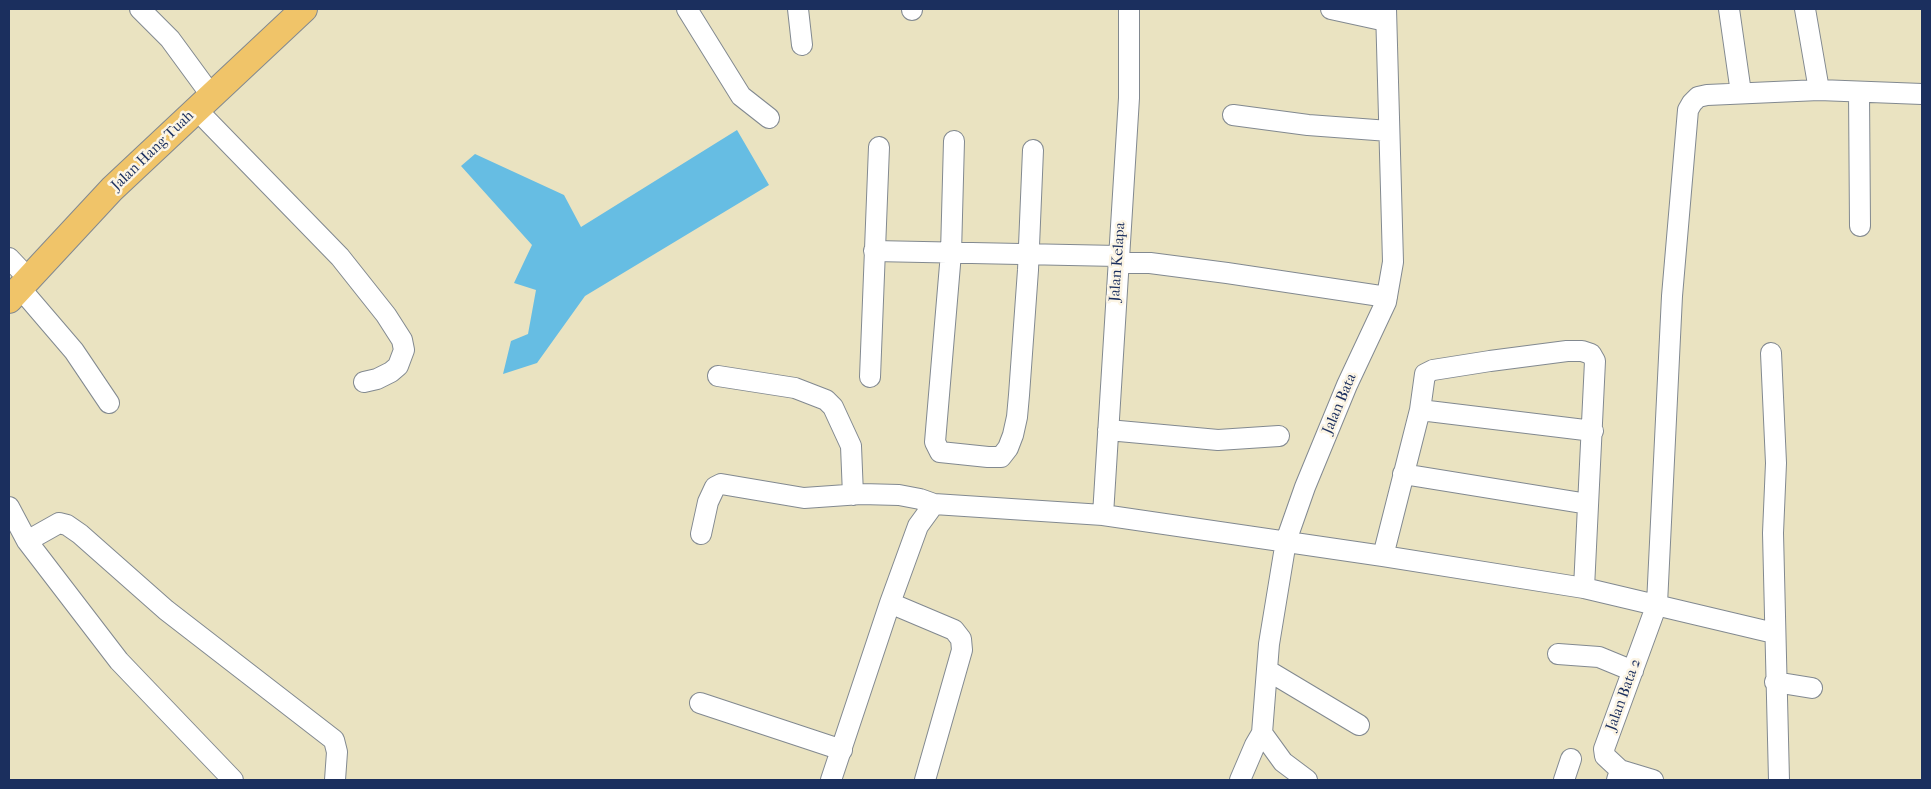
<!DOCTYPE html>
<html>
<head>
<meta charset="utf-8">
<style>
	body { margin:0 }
	#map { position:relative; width:1931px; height:789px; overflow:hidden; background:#eae3c1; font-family:"IM FELL French Canon",serif }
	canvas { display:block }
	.frame { position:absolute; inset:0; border:10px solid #1b2f5e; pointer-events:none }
</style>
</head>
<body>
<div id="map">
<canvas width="1931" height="789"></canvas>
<div class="frame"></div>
</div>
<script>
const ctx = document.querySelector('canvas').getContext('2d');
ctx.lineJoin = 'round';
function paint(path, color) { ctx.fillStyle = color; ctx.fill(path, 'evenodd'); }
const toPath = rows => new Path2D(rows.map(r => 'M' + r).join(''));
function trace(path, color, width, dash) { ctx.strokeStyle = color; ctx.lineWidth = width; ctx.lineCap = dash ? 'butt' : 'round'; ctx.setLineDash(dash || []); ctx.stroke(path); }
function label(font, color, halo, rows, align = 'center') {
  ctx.font = font + ' "IM FELL French Canon",serif'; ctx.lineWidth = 5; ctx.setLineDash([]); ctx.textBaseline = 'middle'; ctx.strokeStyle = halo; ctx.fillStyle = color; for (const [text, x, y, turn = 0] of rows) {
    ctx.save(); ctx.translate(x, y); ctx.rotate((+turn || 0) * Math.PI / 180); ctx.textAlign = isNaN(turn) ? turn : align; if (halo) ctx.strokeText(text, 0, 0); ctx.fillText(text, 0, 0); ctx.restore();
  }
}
const water = toPath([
	[737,130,769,185,585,296,537,363,503,374,511,341,528,334,536,290,514,283,532,245,461,166,475,154,564,195,581,227]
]);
const minor = toPath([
	[140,9,170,39,211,95],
	[687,9,741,96,769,118],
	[798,9,802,45],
	[1331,9,1386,21],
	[1729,9,1741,93],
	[1805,9,1819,90],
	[912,10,912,9],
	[1859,92,1860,226],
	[196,109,340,257,386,315,402,340,404,350,398,366,391,372,377,379,364,382],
	[1233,115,1308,125,1389,131],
	[954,141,951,253,935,442,940,452,988,457,1001,457,1008,448,1013,435,1017,417,1019,395,1028,270,1033,150],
	[874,251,1118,256],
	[9,258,28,278],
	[1118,263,1150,263,1227,273,1387,297],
	[20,288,74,351,109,403],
	[1771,353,1776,463,1773,533,1779,780],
	[718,376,795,388,826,400,833,407,851,446,853,495],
	[870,377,879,147],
	[1420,410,1593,431],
	[1108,430,1218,440,1279,436],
	[1403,474,1588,504],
	[9,507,27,541,119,661,233,780],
	[1103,515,1129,98,1129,9],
	[701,534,708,502,715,487,721,484,804,498,861,494,899,495,920,499,934,504],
	[27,541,59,523,67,525,80,534,166,610,334,740,337,752,335,780],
	[1383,556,1420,410,1425,374,1433,370,1490,361,1567,351,1582,351,1591,354,1595,361,1584,588],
	[890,603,954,630,961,639,962,650,925,780],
	[1558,654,1599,657,1633,671],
	[1267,670,1359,725],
	[1775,682,1812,688],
	[700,703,842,750],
	[1620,770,1653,780],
	[831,780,890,603,918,526,934,504,1103,515,1383,556,1584,588,1774,633],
	[1240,780,1255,745,1262,733],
	[1307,780,1283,762,1262,733,1269,644,1286,541,1305,487,1347,385,1386,302,1393,262,1386,9],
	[1564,780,1571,759],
	[1617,780,1620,770,1605,756,1604,749,1657,604,1672,296,1688,110,1692,103,1698,97,1707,95,1819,90,1922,94]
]);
const major = toPath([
	[9,300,112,189,304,9]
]);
const streetNames = [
	["Jalan Hang Tuah",153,151,-44],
	["Jalan Kelapa",1118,262,-86],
	["Jalan Bata",1340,404,-67],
	["Jalan Bata 2",1624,695,-70]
];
paint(water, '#66bde3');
trace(minor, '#828990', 22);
trace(major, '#828990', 28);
trace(minor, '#fff', 20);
trace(major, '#f0c469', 26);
label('15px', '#1b2f5e', '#fcf5e5', streetNames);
</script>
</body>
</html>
